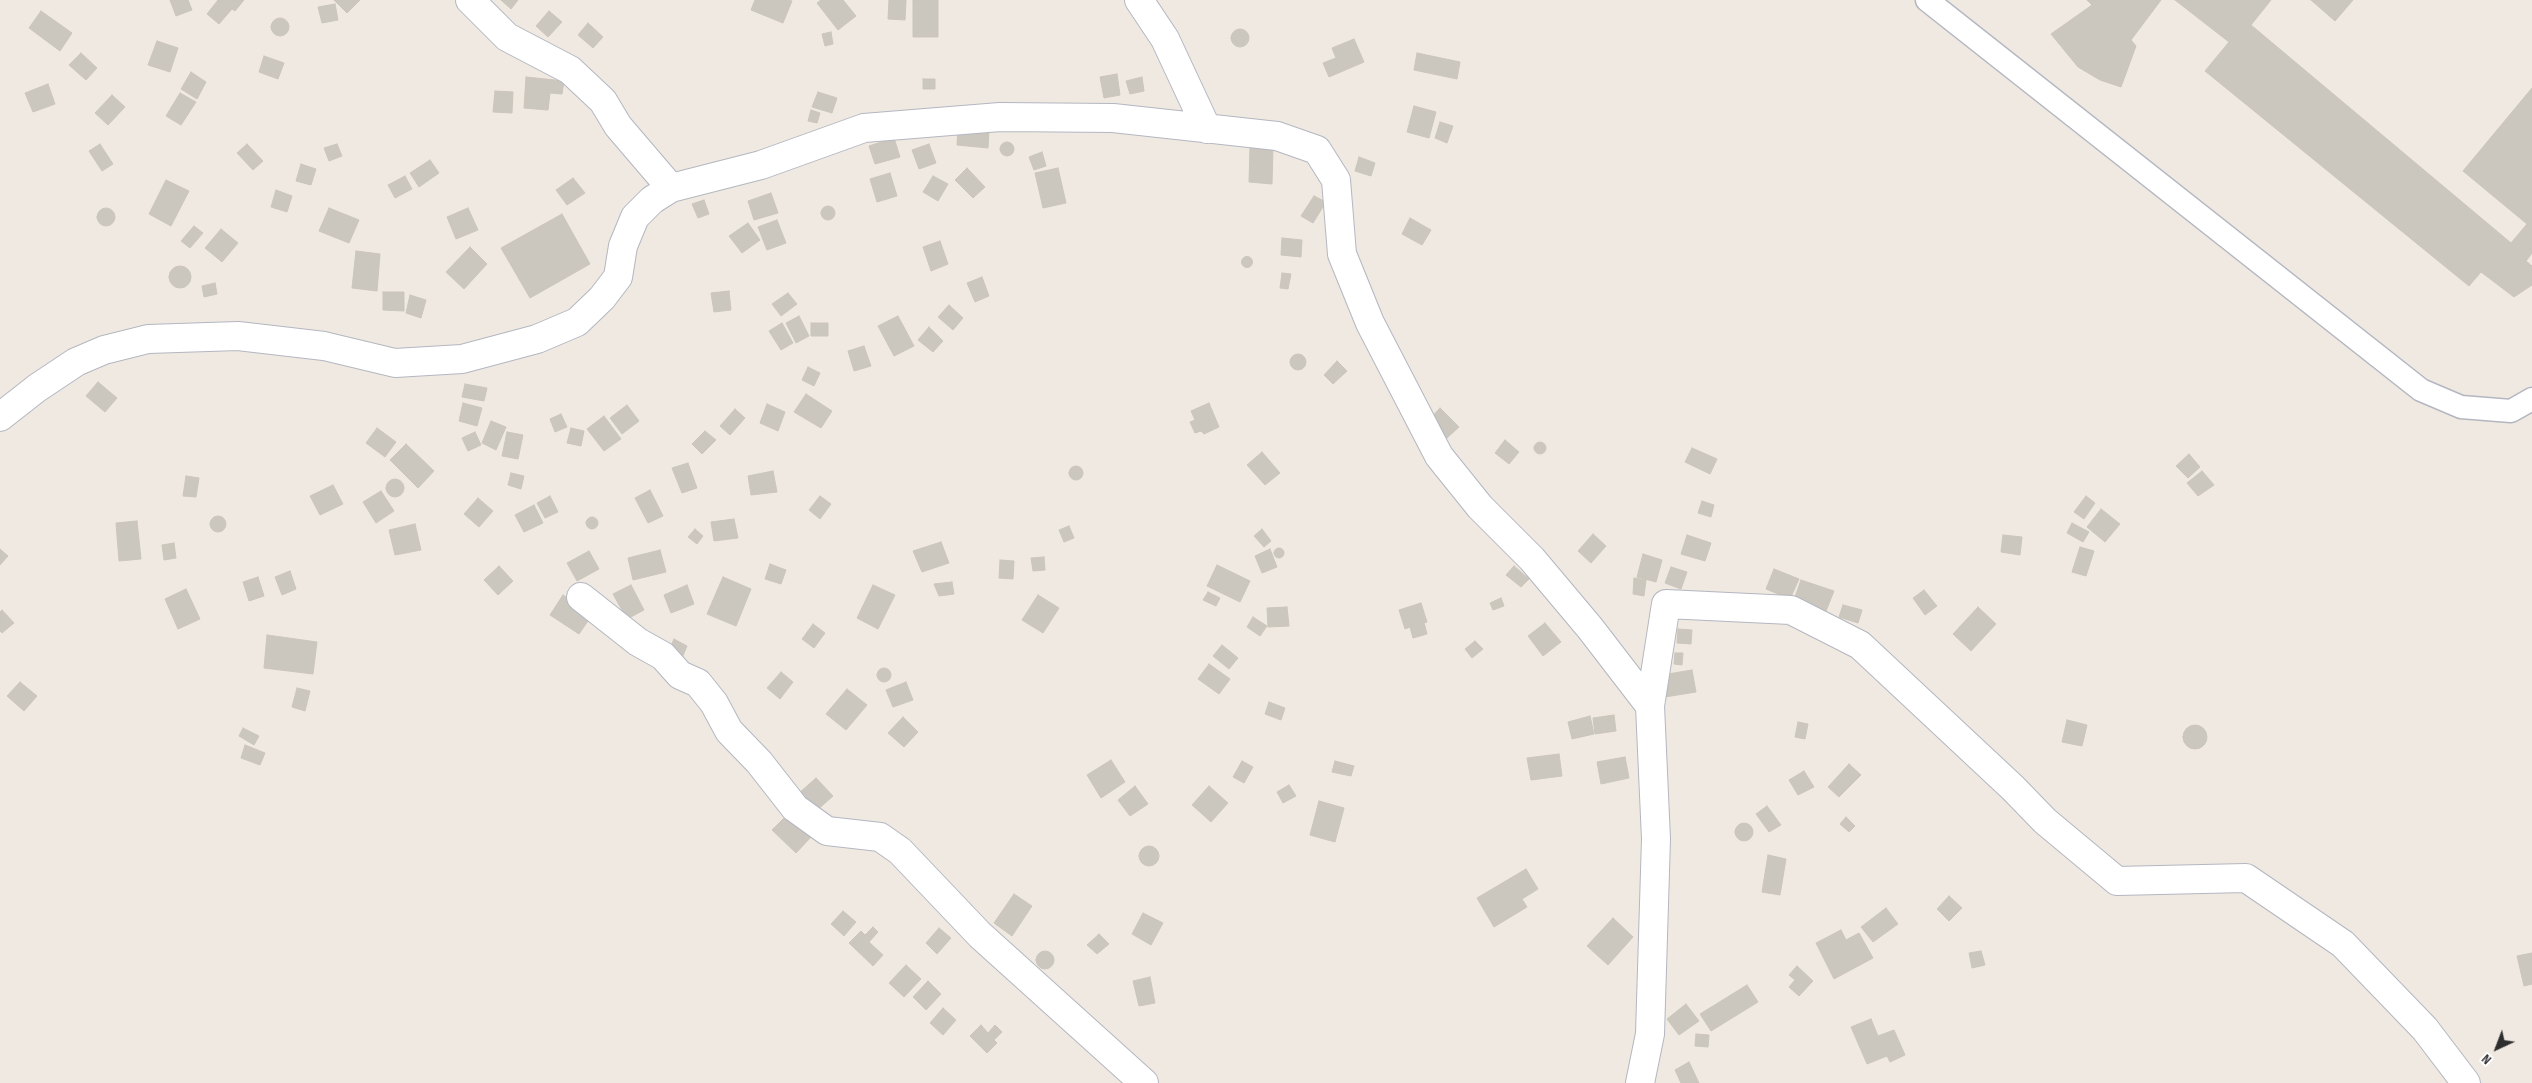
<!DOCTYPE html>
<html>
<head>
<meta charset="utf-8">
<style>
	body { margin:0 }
	#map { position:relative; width:2532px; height:1083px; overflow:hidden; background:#efe9e1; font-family:"Sofia Sans Condensed",sans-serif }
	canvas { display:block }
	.north { position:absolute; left:2472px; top:1023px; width:50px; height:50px; -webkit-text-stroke:4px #fff; paint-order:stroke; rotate:223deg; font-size:14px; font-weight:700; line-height:20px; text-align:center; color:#2e2e2e }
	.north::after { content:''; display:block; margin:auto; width:18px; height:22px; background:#2e2e2e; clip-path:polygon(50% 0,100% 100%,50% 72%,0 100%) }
</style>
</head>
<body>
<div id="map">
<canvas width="2532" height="1083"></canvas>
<div class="north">N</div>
</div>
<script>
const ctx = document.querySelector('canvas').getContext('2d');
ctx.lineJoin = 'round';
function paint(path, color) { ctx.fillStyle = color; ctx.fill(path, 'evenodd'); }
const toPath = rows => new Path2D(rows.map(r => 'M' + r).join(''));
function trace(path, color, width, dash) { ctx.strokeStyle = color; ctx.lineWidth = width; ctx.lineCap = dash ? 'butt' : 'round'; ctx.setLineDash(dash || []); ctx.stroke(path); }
const building = toPath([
	[170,0,188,0,192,10,176,16,170,0],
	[218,0,244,0,235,11,232,9,219,24,207,14,218,0],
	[334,0,360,0,347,13,334,0],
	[501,0,518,0,511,9,501,0],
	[755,0,788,0,792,1,783,23,751,10,755,0],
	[821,0,843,0,856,16,838,30,817,3,821,0],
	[889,0,906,0,905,20,888,19,889,0],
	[913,0,938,0,938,37,913,37,913,0],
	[2087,0,2161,0,2131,40,2136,46,2121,87,2100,80,2078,67,2051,34,2092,5,2087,0],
	[2175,0,2271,0,2251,25,2511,243,2527,224,2463,171,2532,88,2532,253,2526,261,2532,266,2532,285,2514,297,2481,272,2469,286,2205,71,2229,42,2175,0],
	[2311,0,2353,0,2335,21,2311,0],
	[335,4,338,20,322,23,318,7,335,4],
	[41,11,72,33,60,51,29,28,41,11],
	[549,11,562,22,548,37,536,26,549,11],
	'271 27a9 9 0 1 1 18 0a9 9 0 1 1-18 0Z',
	[588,23,603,37,593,48,578,35,588,23],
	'1231 38a9 9 0 1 1 18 0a9 9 0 1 1-18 0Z',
	[831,32,833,44,825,46,822,34,831,32],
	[1354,39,1364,62,1329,77,1323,63,1336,58,1332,48,1354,39],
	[157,41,178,48,170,72,148,65,157,41],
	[81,53,97,68,86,80,69,65,81,53],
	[1417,53,1460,62,1457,79,1414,70,1417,53],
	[264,56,284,63,278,79,259,72,264,56],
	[191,72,206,82,197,99,181,89,191,72],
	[1117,74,1120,95,1104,98,1100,77,1117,74],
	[526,77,564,81,562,94,550,93,548,110,524,108,526,77],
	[1142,77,1144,91,1130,94,1126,81,1142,77],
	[923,79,935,79,935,89,923,89,923,79],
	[48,84,55,104,33,112,25,93,48,84],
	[495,91,513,92,512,113,493,112,495,91],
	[818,92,837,98,832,113,812,107,818,92],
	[180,93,196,102,181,125,166,116,180,93],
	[112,95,125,107,108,125,95,113,112,95],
	[1414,106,1436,112,1429,138,1407,132,1414,106],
	[811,110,820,113,817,123,808,121,811,110],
	[1440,122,1453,126,1447,143,1435,138,1440,122],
	[958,126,989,129,988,148,957,145,958,126],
	[894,138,900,157,875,164,869,146,894,138],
	'1000 149a7 7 0 1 1 14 0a7 7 0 1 1-14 0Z',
	[100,144,113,164,102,171,89,151,100,144],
	[247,144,263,161,253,170,237,153,247,144],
	[337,144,342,156,329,161,324,148,337,144],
	[929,144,936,163,919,169,912,150,929,144],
	[1250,147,1273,148,1272,184,1249,182,1250,147],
	[1042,152,1046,166,1034,170,1029,157,1042,152],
	[1359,157,1375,163,1371,176,1355,171,1359,157],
	[430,160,439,173,419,187,410,173,430,160],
	[301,164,316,169,311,185,296,181,301,164],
	[967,168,985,187,973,198,955,180,967,168],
	[1058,168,1066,203,1043,208,1035,173,1058,168],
	[890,173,897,196,877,202,870,179,890,173],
	[405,176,412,189,395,198,388,185,405,176],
	[933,176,948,184,938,201,923,192,933,176],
	[573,178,585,193,567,205,556,190,573,178],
	[166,180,189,191,171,226,149,214,166,180],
	[276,190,292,196,287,212,271,207,276,190],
	[771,193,778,213,754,220,748,201,771,193],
	[1314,196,1326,202,1313,223,1301,216,1314,196],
	[704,200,709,214,698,218,692,204,704,200],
	'821 213a7 7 0 1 1 14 0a7 7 0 1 1-14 0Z',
	[329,208,359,220,349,243,319,231,329,208],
	[468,208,478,230,456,239,447,217,468,208],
	'97 217a9 9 0 1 1 18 0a9 9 0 1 1-18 0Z',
	[562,214,590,264,530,298,501,248,562,214],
	[1410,218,1431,230,1422,245,1402,234,1410,218],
	[777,220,786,243,767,250,758,227,777,220],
	[748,223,760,240,742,253,729,236,748,223],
	[194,226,203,233,190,248,181,241,194,226],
	[221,229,238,243,222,262,205,248,221,229],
	[1282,238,1302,240,1301,257,1281,255,1282,238],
	[940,241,948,264,931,271,923,247,940,241],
	[470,247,487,264,464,289,446,272,470,247],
	[356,251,380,254,377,291,352,288,356,251],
	'1241.5 262a5.5 5.5 0 1 1 11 0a5.5 5.5 0 1 1-11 0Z',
	'169 277a11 11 0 1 1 22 0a11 11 0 1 1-22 0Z',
	[1282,273,1291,274,1288,289,1280,288,1282,273],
	[982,277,989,296,975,302,967,283,982,277],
	[215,283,217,294,204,297,202,286,215,283],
	[729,291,731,310,714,312,711,293,729,291],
	[383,292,404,292,404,311,383,310,383,292],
	[788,293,797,304,781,316,772,304,788,293],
	[410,295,426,300,421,318,406,313,410,295],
	[949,305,963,318,953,330,938,317,949,305],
	[799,316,809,336,796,343,786,323,799,316],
	[898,316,914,346,894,356,878,326,898,316],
	[782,323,793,343,781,350,769,331,782,323],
	[811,323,828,323,828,336,811,336,811,323],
	[929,327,943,341,933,352,918,340,929,327],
	[864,346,871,366,854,371,848,351,864,346],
	'1290 362a8 8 0 1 1 16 0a8 8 0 1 1-16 0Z',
	[1337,361,1347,371,1333,384,1324,375,1337,361],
	[808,367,820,373,814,386,802,380,808,367],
	[98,382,117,398,105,412,86,396,98,382],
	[465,384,487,388,484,401,462,397,465,384],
	[806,394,832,411,821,428,794,412,806,394],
	[463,403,482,408,477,426,459,421,463,403],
	[1209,403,1219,427,1204,434,1201,431,1195,433,1190,422,1195,420,1191,411,1209,403],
	[767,404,785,412,778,431,760,423,767,404],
	[627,405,639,421,622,434,610,418,627,405],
	[1440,408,1459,427,1447,438,1430,419,1440,408],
	[735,409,745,418,730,435,720,426,735,409],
	[561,414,567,427,555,432,550,419,561,414],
	[604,416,621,439,604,451,587,429,604,416],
	[491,421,506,427,496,450,482,443,491,421],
	[377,428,396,442,385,457,366,443,377,428],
	[571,428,584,431,581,446,567,443,571,428],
	[705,431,716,440,702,454,692,444,705,431],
	[475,432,481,445,468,451,462,438,475,432],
	[507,432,523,435,518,459,502,456,507,432],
	[1505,440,1519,452,1509,464,1495,453,1505,440],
	'1534 448a6 6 0 1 1 12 0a6 6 0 1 1-12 0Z',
	[406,444,434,471,418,488,390,460,406,444],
	[1692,448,1717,459,1710,474,1685,462,1692,448],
	[1262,452,1280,473,1265,485,1247,465,1262,452],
	[2189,454,2200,467,2188,478,2176,466,2189,454],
	[688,463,697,488,682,493,672,468,688,463],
	'1069 473a7 7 0 1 1 14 0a7 7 0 1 1-14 0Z',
	[773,471,777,492,751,495,748,476,773,471],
	[2202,471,2214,485,2198,496,2187,483,2202,471],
	[511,473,524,476,521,489,508,485,511,473],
	[186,476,199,478,196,497,183,496,186,476],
	'386 488a9 9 0 1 1 18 0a9 9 0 1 1-18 0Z',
	[333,485,343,504,320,515,310,496,333,485],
	[650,490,663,516,648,523,635,498,650,490],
	[381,491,394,511,376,523,363,502,381,491],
	[550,496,558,512,545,518,537,503,550,496],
	[820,496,831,504,820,519,809,510,820,496],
	[2086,496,2095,503,2084,519,2074,512,2086,496],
	[478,498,493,511,479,527,464,514,478,498],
	[1702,501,1714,505,1711,517,1698,513,1702,501],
	[534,505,543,523,524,532,515,515,534,505],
	[2101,509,2120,524,2105,542,2087,527,2101,509],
	'210 524a8 8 0 1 1 16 0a8 8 0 1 1-16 0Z',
	'586 523a6 6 0 1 1 12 0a6 6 0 1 1-12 0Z',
	[734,519,738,538,714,541,711,522,734,519],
	[137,521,141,559,119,561,116,523,137,521],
	[2072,523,2089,532,2083,542,2067,533,2072,523],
	[415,524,421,550,395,555,389,530,415,524],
	[1069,526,1074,538,1064,542,1059,530,1069,526],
	[695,529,703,536,697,544,688,537,695,529],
	[1262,529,1271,541,1264,547,1254,536,1262,529],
	[1593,534,1606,546,1591,563,1578,551,1593,534],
	[1687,535,1711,543,1705,561,1681,554,1687,535],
	[2003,535,2022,537,2020,555,2001,552,2003,535],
	[941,542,949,563,922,572,913,551,941,542],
	[174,543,176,558,164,560,162,545,174,543],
	[2080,547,2094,551,2086,576,2072,572,2080,547],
	'1274 553a5 5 0 1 1 10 0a5 5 0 1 1-10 0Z',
	[0,549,8,556,0,565,0,549],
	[1270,549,1277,567,1262,573,1255,556,1270,549],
	[660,550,666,572,633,580,628,558,660,550],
	[589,551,599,569,577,581,567,563,589,551],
	[1643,554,1662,560,1656,582,1637,577,1643,554],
	[1044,557,1045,570,1033,571,1031,558,1044,557],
	[1000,560,1014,561,1013,579,999,578,1000,560],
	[770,564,786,570,781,584,765,579,770,564],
	[1217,565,1250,581,1240,602,1207,586,1217,565],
	[499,566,513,581,498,595,484,580,499,566],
	[1514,566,1529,579,1521,587,1506,575,1514,566],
	[1671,567,1687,572,1681,589,1665,583,1671,567],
	[1774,569,1799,579,1790,599,1766,589,1774,569],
	[290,571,296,589,282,595,275,577,290,571],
	[258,577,264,596,249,601,243,582,258,577],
	[723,577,751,589,736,626,707,614,723,577],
	[1634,578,1646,580,1644,596,1633,594,1634,578],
	[1801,580,1834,591,1826,611,1794,600,1801,580],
	[952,582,954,594,939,596,934,584,952,582],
	[631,585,644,610,627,619,613,594,631,585],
	[687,585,694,604,671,613,664,595,687,585],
	[873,585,895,595,878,629,857,618,873,585],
	[186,589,200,619,178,629,165,599,186,589],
	[1924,590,1937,606,1925,615,1913,598,1924,590],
	[1208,592,1220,598,1216,606,1203,600,1208,592],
	[563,595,592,615,579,634,550,615,563,595],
	[1038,595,1059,608,1043,633,1022,620,1038,595],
	[1501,598,1504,606,1493,610,1490,603,1501,598],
	[1421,603,1427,622,1424,623,1427,634,1413,638,1410,627,1405,629,1399,610,1421,603],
	[1843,605,1862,610,1858,623,1839,617,1843,605],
	[1287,607,1289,626,1268,627,1267,608,1287,607],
	[1978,607,1996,624,1971,651,1953,634,1978,607],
	[2,610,14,623,2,633,0,631,0,612,2,610],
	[1253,617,1267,626,1260,636,1247,627,1253,617],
	[1545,623,1561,642,1543,656,1528,636,1545,623],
	[813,624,825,633,814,648,802,639,813,624],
	[1678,629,1692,630,1691,644,1677,643,1678,629],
	[267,635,317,642,313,674,264,668,267,635],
	[674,639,687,646,682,658,668,652,674,639],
	[1475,641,1483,649,1472,658,1465,649,1475,641],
	[1222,645,1238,658,1229,669,1213,656,1222,645],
	[1675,653,1683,653,1682,665,1674,664,1675,653],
	[1209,664,1230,679,1219,694,1198,679,1209,664],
	'877 675a7 7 0 1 1 14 0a7 7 0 1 1-14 0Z',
	[1692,670,1696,692,1665,697,1662,675,1692,670],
	[781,672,793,682,780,699,767,688,781,672],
	[20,682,37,696,24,711,7,696,20,682],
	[906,682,913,700,893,707,886,690,906,682],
	[297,688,310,691,305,711,292,707,297,688],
	[847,689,867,705,846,730,826,714,847,689],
	[1269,702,1285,708,1281,720,1265,714,1269,702],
	[1614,715,1616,731,1595,734,1593,718,1614,715],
	[1590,716,1594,734,1572,739,1568,722,1590,716],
	[903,717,918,732,904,747,888,733,903,717],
	[2067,720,2087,725,2082,746,2062,742,2067,720],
	[1798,722,1808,724,1805,739,1795,737,1798,722],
	'2183 737a12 12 0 1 1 24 0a12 12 0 1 1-24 0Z',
	[243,728,259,736,254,745,239,736,243,728],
	[245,745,265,753,260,765,241,758,245,745],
	[1559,754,1562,776,1531,780,1527,758,1559,754],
	[1625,757,1629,778,1601,784,1597,762,1625,757],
	[1111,760,1125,782,1101,798,1087,775,1111,760],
	[1242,761,1253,767,1244,783,1233,777,1242,761],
	[1335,761,1354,766,1351,776,1332,772,1335,761],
	[1849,764,1861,775,1839,797,1828,787,1849,764],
	[1804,771,1814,787,1798,795,1789,780,1804,771],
	[816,778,833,796,815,812,798,794,816,778],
	[1289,785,1296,796,1283,803,1277,792,1289,785],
	[1135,786,1148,804,1130,816,1118,800,1135,786],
	[1209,786,1228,803,1211,822,1192,805,1209,786],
	[1319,801,1344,808,1335,842,1310,835,1319,801],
	[1767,806,1781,825,1769,832,1756,814,1767,806],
	[788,814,812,836,796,853,772,830,788,814],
	[1846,817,1855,826,1849,832,1840,824,1846,817],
	'1735 832a9 9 0 1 1 18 0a9 9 0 1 1-18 0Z',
	'1139 856a10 10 0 1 1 20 0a10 10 0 1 1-20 0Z',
	[1768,855,1786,859,1780,895,1762,892,1768,855],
	[1526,869,1538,889,1522,899,1527,907,1494,927,1477,898,1526,869],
	[1014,894,1032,906,1012,936,994,923,1014,894],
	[1949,896,1962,908,1949,921,1937,909,1949,896],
	[1886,908,1898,924,1873,942,1861,927,1886,908],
	[843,911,856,922,844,936,831,924,843,911],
	[1143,913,1163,923,1151,945,1132,934,1143,913],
	[1613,918,1633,937,1608,965,1587,946,1613,918],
	[873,927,878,932,869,942,883,955,873,966,849,943,861,931,865,935,873,927],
	[939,928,951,938,937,954,926,943,939,928],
	[1841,930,1846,940,1859,933,1873,958,1834,979,1816,943,1841,930],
	[1099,934,1109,944,1097,954,1087,945,1099,934],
	'1036 960a9 9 0 1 1 18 0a9 9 0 1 1-18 0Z',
	[1981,951,1985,965,1972,968,1969,953,1981,951],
	[2532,953,2532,984,2524,986,2517,956,2532,953],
	[906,965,921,979,904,997,889,983,906,965],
	[1797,966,1813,981,1799,996,1789,987,1795,980,1789,975,1797,966],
	[1150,977,1155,1003,1139,1006,1133,981,1150,977],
	[928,981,941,994,926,1010,913,997,928,981],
	[1747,985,1758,1002,1711,1031,1700,1014,1747,985],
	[1686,1004,1699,1021,1679,1035,1667,1019,1686,1004],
	[943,1008,956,1020,943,1035,930,1023,943,1008],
	[1871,1019,1878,1036,1894,1030,1905,1055,1890,1062,1887,1056,1867,1064,1851,1027,1871,1019],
	[981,1025,988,1033,995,1025,1002,1032,994,1040,997,1043,987,1053,970,1036,981,1025],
	[1696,1034,1709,1035,1708,1047,1695,1046,1696,1034],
	[1689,1062,1699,1083,1681,1083,1675,1070,1689,1062]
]);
const lane = toPath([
	[1927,0,2421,390,2461,407,2511,411,2532,399]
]);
const street = toPath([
	[470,0,507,37,570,70,603,101,618,126,671,188],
	[1139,0,1165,39,1207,129],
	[0,417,37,388,76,362,104,350,148,339,238,336,324,346,395,363,462,359,537,339,577,322,602,298,618,277,623,246,635,217,652,200,671,188,761,165,864,128,1000,117,1113,118,1277,136,1317,150,1336,180,1342,254,1370,323,1439,456,1480,507,1532,559,1590,628,1650,706],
	[581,597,638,642,663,656,680,675,698,683,714,703,729,731,759,762,795,808,827,831,880,837,900,851,980,935,1144,1083],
	[1640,1083,1650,1034,1656,839,1650,706,1666,604,1791,610,1860,645,2013,788,2045,821,2117,881,2246,878,2343,944,2425,1029,2466,1083]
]);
paint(building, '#cbc7bf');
trace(building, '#cbc5ba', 1);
trace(lane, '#b4b7c1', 25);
trace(street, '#b4b7c1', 30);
trace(lane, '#fff', 22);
trace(street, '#fff', 28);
</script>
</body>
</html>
